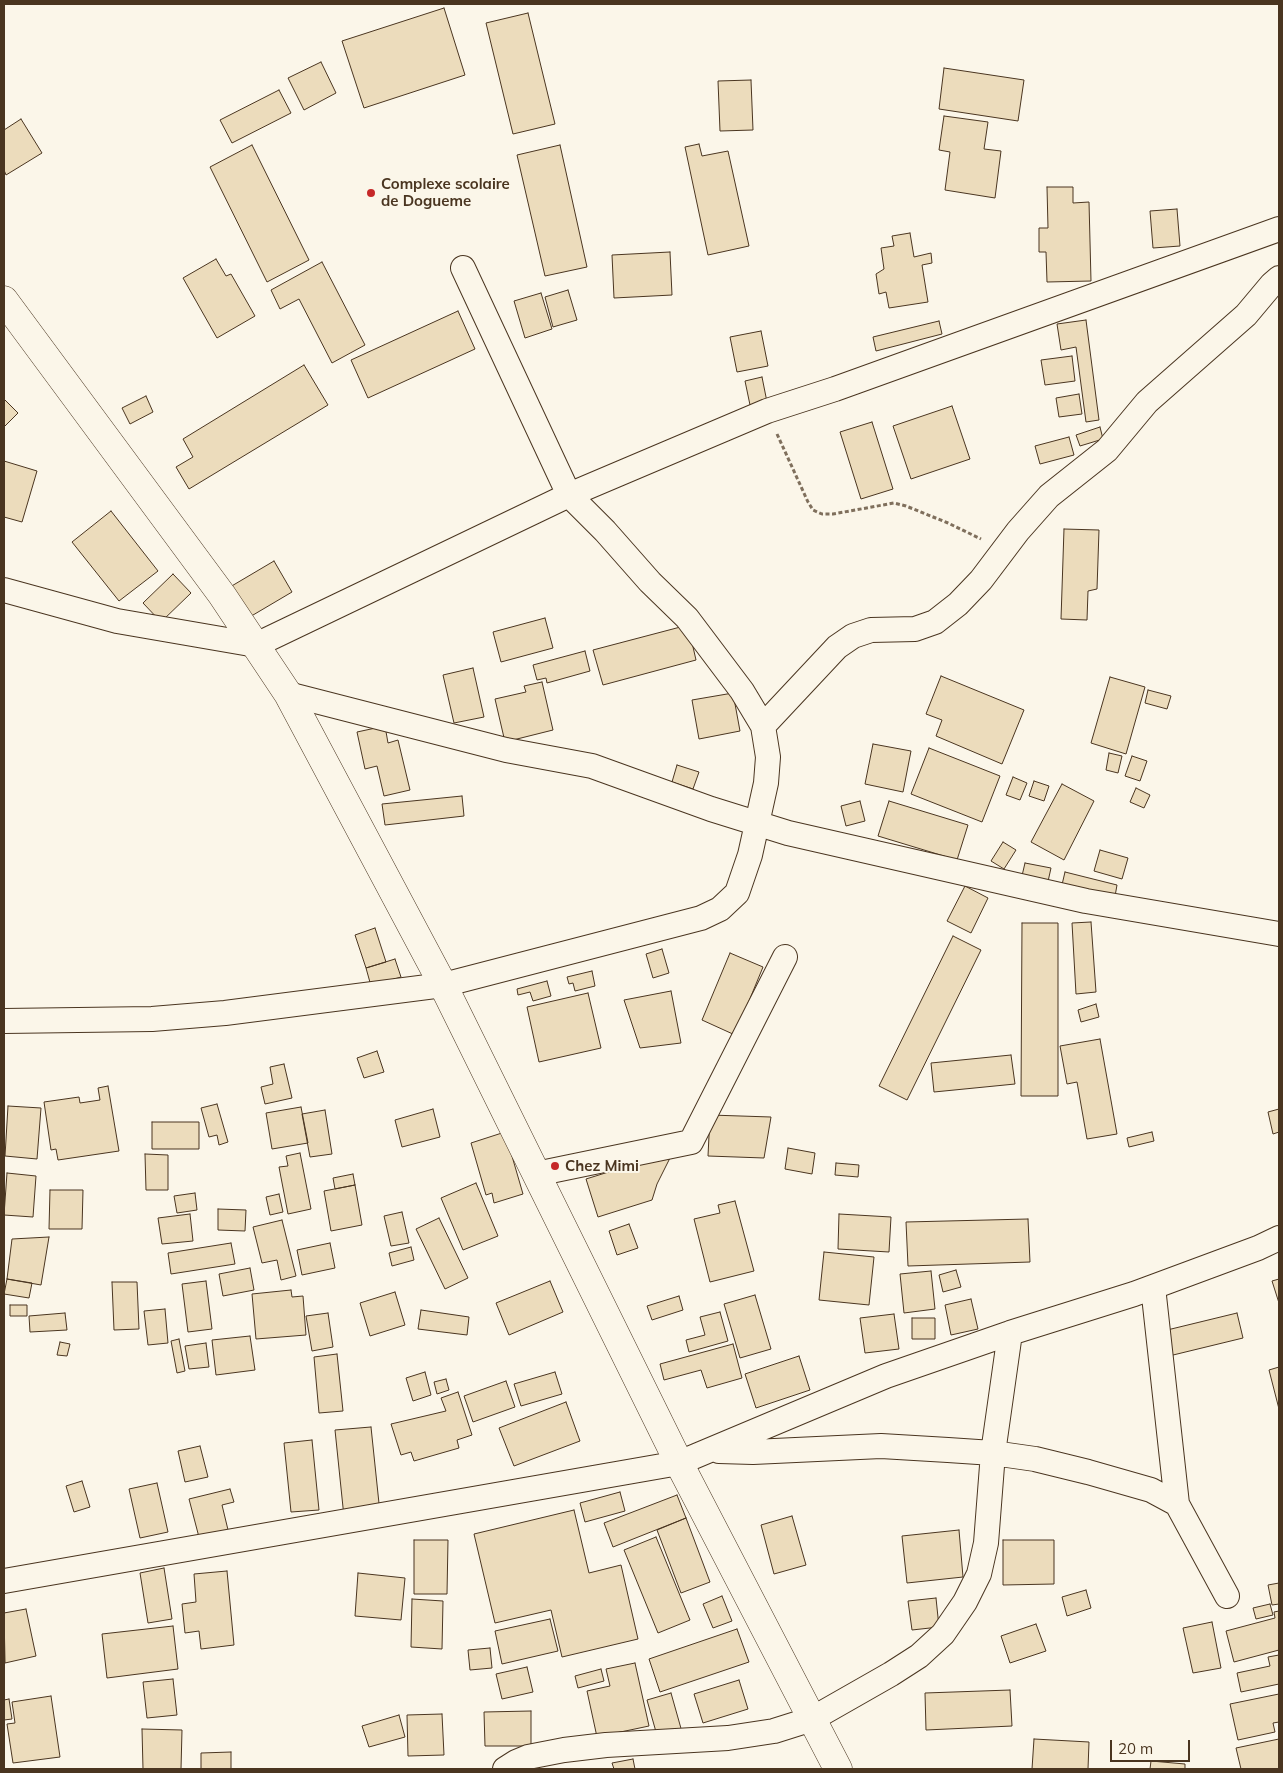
<!DOCTYPE html>
<html>
<head>
<meta charset="utf-8">
<style>
	body { margin:0 }
	#map { position:relative; width:1283px; height:1773px; overflow:hidden; background:#fbf6e9; font-family:Mulish,sans-serif }
	canvas { display:block }
	.frame { position:absolute; inset:0; border:5px solid #4a3520; pointer-events:none }
	.scale { position:absolute; left:1110px; top:1740px; width:80px; height:22px; box-sizing:border-box; border:2px solid #4a3520; border-top:0; padding-left:6px; font-size:15px; line-height:18px; white-space:nowrap; color:#4a3520; -webkit-text-stroke:4px #fbf6e9; paint-order:stroke }
</style>
</head>
<body>
<div id="map">
<canvas width="1283" height="1773"></canvas>
<div class="frame"></div>
<div class="scale">20 m</div>
</div>
<script>
const ctx = document.querySelector('canvas').getContext('2d');
ctx.lineJoin = 'round';
function paint(path, color) { ctx.fillStyle = color; ctx.fill(path, 'evenodd'); }
const toPath = rows => new Path2D(rows.map(r => 'M' + r).join(''));
function trace(path, color, width, dash) { ctx.strokeStyle = color; ctx.lineWidth = width; ctx.lineCap = dash ? 'butt' : 'round'; ctx.setLineDash(dash || []); ctx.stroke(path); }
function label(font, color, halo, rows, align = 'center') {
  ctx.font = font + ' Mulish,sans-serif'; ctx.lineWidth = 4; ctx.setLineDash([]); ctx.textBaseline = 'middle'; ctx.strokeStyle = halo; ctx.fillStyle = color; for (const [text, x, y, turn = 0] of rows) {
    ctx.save(); ctx.translate(x, y); ctx.rotate((+turn || 0) * Math.PI / 180); ctx.textAlign = isNaN(turn) ? turn : align; if (halo) ctx.strokeText(text, 0, 0); ctx.fillText(text, 0, 0); ctx.restore();
  }
}
const building = toPath([
	[444,8,465,75,364,108,342,41,444,8],
	[528,13,555,124,513,134,486,23,528,13],
	[321,62,336,93,304,110,288,78,321,62],
	[944,68,1024,80,1018,121,939,109,944,68],
	[751,80,753,130,720,131,718,81,751,80],
	[279,90,291,113,232,143,220,120,279,90],
	[944,116,988,122,984,149,1001,151,995,198,945,190,950,152,939,150,944,116],
	[21,119,42,153,6,175,4,170,4,130,21,119],
	[699,144,702,156,728,151,749,246,708,255,685,147,699,144],
	[252,145,309,260,267,282,210,167,252,145],
	[560,145,587,267,545,276,517,155,560,145],
	[1047,187,1073,187,1073,203,1089,202,1091,281,1047,282,1046,252,1039,252,1039,228,1048,228,1047,187],
	[1177,209,1180,246,1153,248,1150,211,1177,209],
	[910,233,914,257,931,253,932,263,922,265,928,302,889,308,886,292,879,294,876,274,884,269,881,248,894,246,892,236,910,233],
	[670,252,672,295,614,298,612,255,670,252],
	[216,259,226,276,231,274,255,316,217,338,183,278,216,259],
	[322,262,365,345,332,363,299,299,280,309,271,290,322,262],
	[568,290,577,320,553,327,545,297,568,290],
	[541,293,552,329,525,338,514,301,541,293],
	[458,311,475,349,368,398,351,360,458,311],
	[1086,320,1099,420,1086,422,1076,347,1061,350,1057,324,1086,320],
	[939,321,942,334,876,351,873,337,939,321],
	[761,331,768,366,737,372,730,337,761,331],
	[1072,356,1075,381,1045,385,1041,360,1072,356],
	[304,365,328,405,189,489,176,467,193,457,183,439,304,365],
	[762,377,767,402,750,405,745,381,762,377],
	[1079,394,1082,414,1059,417,1056,398,1079,394],
	[146,396,153,412,130,424,122,408,146,396],
	[4,399,18,413,4,427,4,399],
	[952,406,970,459,911,479,893,426,952,406],
	[872,422,893,489,861,499,840,432,872,422],
	[1100,427,1103,439,1080,446,1076,435,1100,427],
	[1069,437,1074,455,1040,464,1035,446,1069,437],
	[4,461,37,471,22,522,4,517,4,461],
	[111,511,158,571,119,601,72,542,111,511],
	[1064,529,1099,530,1097,589,1088,591,1087,620,1061,619,1064,529],
	[274,561,292,592,248,618,230,587,274,561],
	[173,574,191,593,161,622,143,603,173,574],
	[545,618,553,648,501,662,493,632,545,618],
	[688,625,696,660,603,685,593,650,688,625],
	[585,651,590,671,547,683,546,678,537,680,533,665,585,651],
	[473,668,484,717,454,723,443,675,473,668],
	[941,676,1024,710,1002,764,936,736,942,720,926,714,941,676],
	[1110,677,1145,687,1126,754,1091,743,1110,677],
	[542,682,553,730,505,742,495,699,526,692,524,686,542,682],
	[1148,690,1171,696,1167,709,1145,703,1148,690],
	[733,693,740,731,699,739,692,700,733,693],
	[385,726,388,743,398,740,410,790,384,796,377,766,365,769,357,732,385,726],
	[873,744,911,751,903,792,865,784,873,744],
	[929,748,1000,776,982,822,911,794,929,748],
	[1109,753,1122,756,1118,773,1106,770,1109,753],
	[1132,756,1147,761,1140,781,1125,776,1132,756],
	[677,765,699,772,693,789,672,782,677,765],
	[1013,777,1027,783,1020,800,1006,795,1013,777],
	[1034,781,1049,786,1044,801,1029,796,1034,781],
	[1062,784,1094,801,1064,860,1031,842,1062,784],
	[1136,788,1150,795,1144,808,1130,802,1136,788],
	[462,796,464,816,385,825,382,804,462,796],
	[860,801,865,821,846,826,841,806,860,801],
	[889,801,968,825,957,860,878,836,889,801],
	[1003,842,1016,850,1004,869,991,861,1003,842],
	[1100,850,1128,858,1122,879,1094,871,1100,850],
	[1025,863,1051,868,1047,886,1021,880,1025,863],
	[1065,872,1117,885,1114,902,1061,889,1065,872],
	[965,886,988,898,971,933,947,921,965,886],
	[1091,922,1096,992,1076,994,1072,923,1091,922],
	[1022,923,1058,923,1058,1096,1021,1096,1022,923],
	[375,928,386,962,366,968,355,935,375,928],
	[953,936,981,950,907,1100,879,1086,953,936],
	[662,949,669,973,653,978,646,954,662,949],
	[730,953,763,967,735,1035,702,1020,730,953],
	[395,959,401,977,371,986,366,968,395,959],
	[592,971,595,986,575,991,573,983,569,984,567,977,592,971],
	[547,981,551,996,533,1001,530,992,518,995,517,989,547,981],
	[671,991,681,1043,640,1048,624,1000,671,991],
	[588,993,601,1048,539,1062,527,1007,588,993],
	[1096,1004,1099,1017,1081,1022,1078,1010,1096,1004],
	[1100,1039,1117,1134,1087,1139,1077,1082,1067,1084,1060,1046,1100,1039],
	[377,1051,384,1072,364,1078,357,1058,377,1051],
	[1011,1055,1015,1084,934,1092,931,1063,1011,1055],
	[284,1064,292,1098,265,1104,261,1087,273,1084,270,1067,284,1064],
	[108,1086,119,1151,58,1160,56,1149,51,1150,44,1102,79,1097,80,1103,100,1100,98,1088,108,1086],
	[217,1104,228,1142,219,1145,217,1135,209,1137,201,1108,217,1104],
	[8,1106,41,1108,37,1159,5,1156,8,1106],
	[301,1107,308,1143,272,1149,266,1113,301,1107],
	[433,1109,440,1137,402,1147,395,1120,433,1109],
	[1279,1109,1279,1132,1273,1134,1268,1112,1279,1109],
	[325,1110,332,1154,310,1157,302,1114,325,1110],
	[710,1115,771,1117,764,1158,708,1156,710,1115],
	[152,1122,199,1122,199,1149,152,1149,152,1122],
	[505,1132,523,1194,494,1203,492,1193,486,1195,471,1143,505,1132],
	[1152,1132,1154,1141,1129,1147,1127,1138,1152,1132],
	[788,1148,815,1153,812,1174,785,1169,788,1148],
	[673,1152,657,1184,652,1200,598,1217,586,1179,673,1152],
	[300,1153,311,1209,288,1214,279,1167,288,1166,286,1156,300,1153],
	[145,1154,168,1155,168,1190,146,1190,145,1154],
	[836,1163,859,1165,858,1177,835,1175,836,1163],
	[7,1173,36,1176,33,1217,4,1215,7,1173],
	[353,1174,355,1185,335,1189,333,1178,353,1174],
	[476,1183,498,1236,463,1250,441,1198,476,1183],
	[355,1185,362,1225,331,1231,324,1191,355,1185],
	[50,1190,83,1190,82,1229,49,1229,50,1190],
	[195,1193,197,1210,177,1213,174,1196,195,1193],
	[279,1194,283,1212,270,1215,266,1197,279,1194],
	[735,1201,754,1271,710,1282,694,1219,720,1213,718,1205,735,1201],
	[218,1209,246,1210,245,1231,218,1230,218,1209],
	[402,1212,409,1243,391,1246,384,1216,402,1212],
	[190,1214,193,1241,162,1244,158,1218,190,1214],
	[839,1214,891,1217,889,1252,838,1249,839,1214],
	[439,1218,468,1278,445,1289,416,1229,439,1218],
	[1028,1219,1030,1262,908,1266,906,1222,1028,1219],
	[282,1220,296,1276,281,1280,277,1260,262,1263,253,1227,282,1220],
	[629,1224,638,1248,617,1255,609,1231,629,1224],
	[49,1237,41,1285,7,1279,12,1239,49,1237],
	[231,1243,235,1264,171,1274,168,1253,231,1243],
	[330,1243,335,1268,302,1275,297,1250,330,1243],
	[411,1247,414,1260,392,1266,389,1253,411,1247],
	[824,1252,874,1257,869,1305,819,1300,824,1252],
	[250,1268,254,1290,223,1296,219,1274,250,1268],
	[956,1270,961,1287,943,1292,939,1275,956,1270],
	[931,1271,935,1309,904,1313,900,1274,931,1271],
	[7,1279,32,1283,29,1298,4,1294,7,1279],
	[1279,1279,1279,1303,1272,1281,1279,1279],
	[206,1281,212,1329,188,1332,182,1284,206,1281],
	[550,1281,563,1312,509,1335,496,1303,550,1281],
	[112,1282,137,1282,139,1329,114,1330,112,1282],
	[291,1290,292,1297,303,1296,306,1335,256,1339,252,1294,291,1290],
	[395,1292,405,1325,370,1336,360,1303,395,1292],
	[755,1295,771,1349,740,1358,724,1304,755,1295],
	[679,1296,683,1310,652,1320,647,1306,679,1296],
	[971,1299,978,1329,951,1335,945,1305,971,1299],
	[10,1305,27,1305,27,1316,10,1316,10,1305],
	[165,1309,168,1343,148,1345,144,1311,165,1309],
	[421,1310,469,1317,467,1335,418,1329,421,1310],
	[720,1312,728,1341,689,1352,686,1340,705,1335,700,1317,720,1312],
	[65,1313,67,1330,30,1332,29,1316,65,1313],
	[328,1313,333,1347,312,1351,306,1316,328,1313],
	[1237,1313,1243,1338,1169,1356,1163,1331,1237,1313],
	[894,1314,899,1349,865,1353,860,1318,894,1314],
	[912,1318,935,1318,935,1339,912,1339,912,1318],
	[250,1336,255,1370,216,1375,212,1340,250,1336],
	[179,1339,185,1371,177,1373,171,1341,179,1339],
	[60,1342,70,1344,67,1356,57,1355,60,1342],
	[206,1343,209,1367,189,1369,185,1346,206,1343],
	[733,1344,742,1378,707,1388,701,1370,664,1380,660,1364,733,1344],
	[337,1354,343,1411,319,1413,314,1357,337,1354],
	[799,1356,810,1390,756,1408,745,1374,799,1356],
	[1279,1367,1279,1409,1269,1370,1279,1367],
	[425,1372,431,1395,413,1401,406,1378,425,1372],
	[555,1372,562,1394,521,1406,514,1384,555,1372],
	[446,1379,449,1390,437,1394,434,1382,446,1379],
	[506,1381,515,1407,473,1422,464,1396,506,1381],
	[458,1392,472,1435,457,1440,459,1448,414,1461,411,1452,401,1455,391,1424,446,1411,441,1398,458,1392],
	[566,1402,580,1441,514,1466,499,1428,566,1402],
	[371,1427,380,1513,344,1517,335,1430,371,1427],
	[312,1440,319,1510,291,1512,284,1443,312,1440],
	[200,1446,208,1477,185,1482,178,1451,200,1446],
	[82,1481,90,1507,74,1512,66,1486,82,1481],
	[157,1483,168,1532,140,1538,129,1489,157,1483],
	[230,1489,234,1502,222,1505,229,1534,200,1541,189,1499,230,1489],
	[620,1492,625,1511,585,1522,580,1503,620,1492],
	[677,1495,686,1518,613,1547,604,1523,677,1495],
	[574,1510,589,1573,621,1565,638,1639,562,1657,551,1610,495,1623,474,1534,574,1510],
	[792,1516,806,1565,774,1574,761,1525,792,1516],
	[686,1518,710,1582,681,1593,657,1530,686,1518],
	[959,1530,963,1577,907,1583,902,1536,959,1530],
	[656,1537,690,1620,658,1633,624,1550,656,1537],
	[414,1540,448,1540,447,1594,414,1594,414,1540],
	[1003,1540,1054,1540,1054,1584,1003,1585,1003,1540],
	[164,1568,172,1619,148,1623,140,1573,164,1568],
	[227,1571,234,1645,201,1649,199,1631,185,1633,182,1604,196,1602,194,1574,227,1571],
	[358,1573,405,1578,401,1620,355,1616,358,1573],
	[1279,1583,1279,1604,1272,1605,1268,1585,1279,1583],
	[1086,1590,1091,1608,1067,1616,1062,1597,1086,1590],
	[722,1596,732,1621,713,1628,703,1604,722,1596],
	[936,1598,939,1627,912,1630,908,1601,936,1598],
	[412,1599,443,1601,442,1649,411,1647,412,1599],
	[1270,1604,1273,1615,1256,1619,1253,1608,1270,1604],
	[26,1609,36,1656,5,1663,4,1613,26,1609],
	[1279,1611,1279,1650,1234,1662,1226,1631,1275,1618,1274,1612,1279,1611],
	[550,1619,558,1651,502,1664,495,1631,550,1619],
	[1212,1622,1221,1668,1193,1673,1183,1628,1212,1622],
	[1036,1624,1046,1651,1010,1663,1001,1636,1036,1624],
	[173,1626,178,1669,107,1678,102,1634,173,1626],
	[737,1629,749,1662,660,1692,649,1659,737,1629],
	[490,1648,492,1668,470,1670,468,1650,490,1648],
	[1279,1655,1279,1684,1241,1692,1237,1673,1270,1666,1268,1657,1279,1655],
	[635,1663,649,1726,597,1737,587,1691,610,1686,606,1669,635,1663],
	[527,1667,533,1692,502,1699,496,1674,527,1667],
	[601,1669,604,1681,578,1688,575,1676,601,1669],
	[173,1679,177,1715,147,1718,143,1682,173,1679],
	[739,1680,748,1709,703,1723,694,1694,739,1680],
	[1010,1690,1012,1726,926,1730,925,1693,1010,1690],
	[671,1693,682,1732,658,1739,647,1700,671,1693],
	[1279,1694,1279,1722,1273,1723,1275,1732,1238,1740,1230,1704,1279,1694],
	[51,1696,60,1757,13,1763,7,1724,15,1723,12,1702,51,1696],
	[9,1699,12,1719,4,1720,4,1700,9,1699],
	[531,1711,531,1746,485,1746,484,1712,531,1711],
	[442,1714,444,1755,408,1756,407,1715,442,1714],
	[399,1715,405,1737,369,1747,362,1726,399,1715],
	[142,1729,182,1730,181,1769,143,1769,142,1729],
	[1034,1739,1089,1742,1088,1769,1032,1769,1034,1739],
	[1279,1739,1279,1769,1241,1769,1236,1748,1279,1739],
	[231,1752,231,1769,201,1769,201,1753,231,1752],
	[633,1759,635,1769,614,1769,612,1763,633,1759],
	[1151,1761,1185,1764,1185,1769,1150,1769,1151,1761]
]);
const path = toPath([
	[777,434,808,502,813,510,822,514,833,514,894,503,906,506,948,523,981,539]
]);
const minor = toPath([
	[4,590,117,621,256,645,569,495,767,411,835,389,1279,229],
	[288,694,506,750,592,766,711,809,788,833,1086,901,1279,934],
	[763,726,837,647,853,636,871,630,915,629,935,622,958,604,981,580,1018,531,1049,496,1107,450,1147,402,1246,315,1272,284,1279,278],
	[4,1021,152,1019,225,1013,443,985,701,918,720,909,737,893,750,855,766,783,768,757,763,726,742,691,687,618,650,582,605,531,569,495,463,268],
	[536,1174,691,1142,785,957],
	[1153,1287,1177,1504],
	[719,1451,753,1452,881,1446,948,1450,993,1453,1035,1459,1088,1472,1151,1490,1177,1504,1227,1596],
	[4,1581,679,1463,886,1376,1010,1333,1134,1294,1258,1248,1279,1238],
	[505,1769,516,1762,528,1757,564,1750,606,1745,728,1738,774,1731,812,1719,891,1674,919,1656,943,1634,965,1602,979,1574,986,1543,993,1453,1010,1333]
]);
const tertiary = toPath([
	[4,300,222,595,288,694,443,985,679,1463,838,1769]
]);
const markers = [
	[371,193,5,"#c62828"],
	[555,1166,5,"#c62828"]
];
const poiNames = [
	["Complexe scolaire",381,184],
	["de Dogueme",381,201],
	["Chez Mimi",565,1166]
];
paint(building, '#ecdcbc');
trace(building, '#4a3520', 1);
trace(minor, '#4a3520', 26);
trace(tertiary, '#4a3520', 29);
trace(path, '#7f6f5c', 3, [4, 2.5]);
trace(minor, '#fbf6e9', 24);
trace(tertiary, '#fbf6e9', 28);
for (const [x, y, r, color] of markers) { const dot = new Path2D(); dot.arc(x, y, r, 0, 2 * Math.PI); ctx.fillStyle = color; ctx.fill(dot); trace(dot, '#fbf6e9', 2); }
label('bold 15px', '#4a3520', '#fbf6e9', poiNames, 'left');
</script>
</body>
</html>
